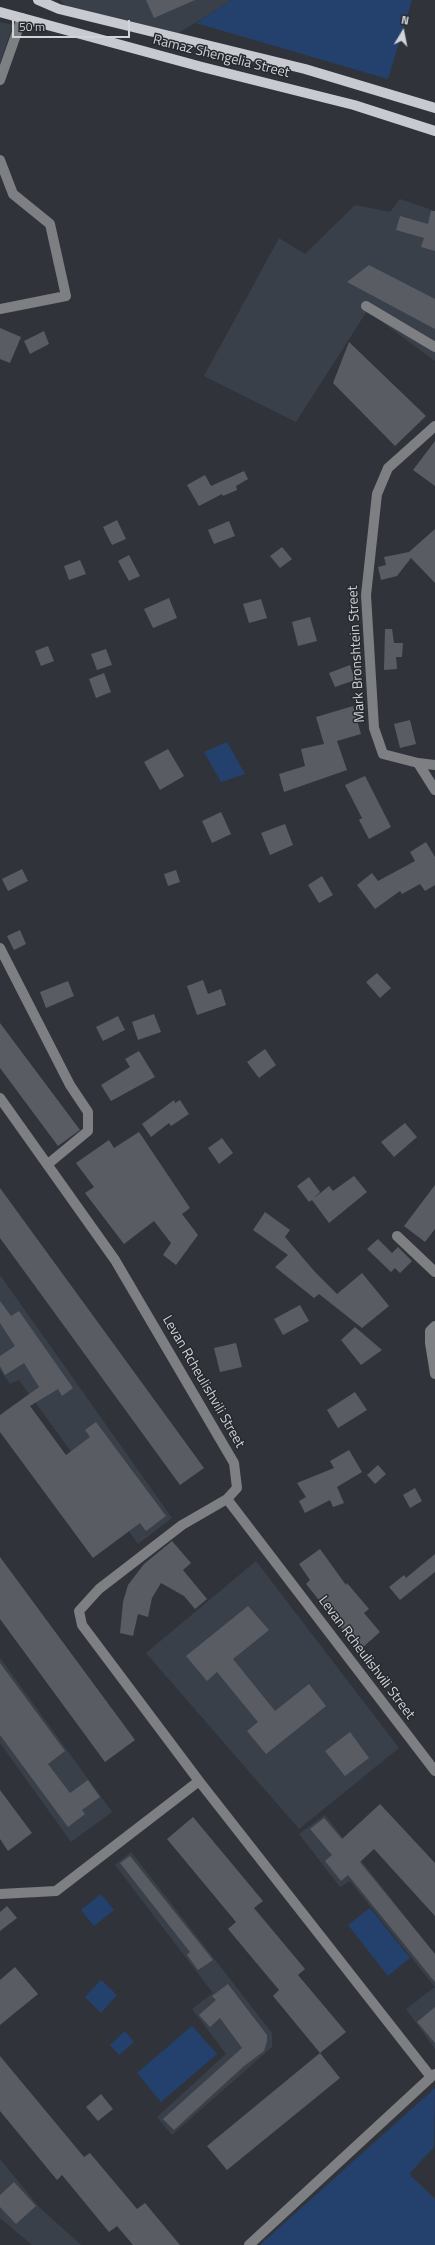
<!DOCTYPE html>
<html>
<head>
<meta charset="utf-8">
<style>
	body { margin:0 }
	#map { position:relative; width:435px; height:2245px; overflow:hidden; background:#30343a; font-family:"Titillium Web",sans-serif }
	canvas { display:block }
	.north { position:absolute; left:383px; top:12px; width:40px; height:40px; -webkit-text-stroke:3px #262a2f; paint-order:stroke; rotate:10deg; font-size:11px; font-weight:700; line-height:16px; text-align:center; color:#d1d3d7 }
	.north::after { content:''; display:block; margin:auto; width:14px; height:18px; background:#d1d3d7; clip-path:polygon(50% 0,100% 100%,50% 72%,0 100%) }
	.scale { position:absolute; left:12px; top:20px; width:118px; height:18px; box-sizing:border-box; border:2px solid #d1d3d7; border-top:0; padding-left:5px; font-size:12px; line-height:14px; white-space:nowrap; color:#d1d3d7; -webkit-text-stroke:3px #262a2f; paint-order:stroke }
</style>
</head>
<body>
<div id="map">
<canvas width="435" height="2245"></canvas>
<div class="north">N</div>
<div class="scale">50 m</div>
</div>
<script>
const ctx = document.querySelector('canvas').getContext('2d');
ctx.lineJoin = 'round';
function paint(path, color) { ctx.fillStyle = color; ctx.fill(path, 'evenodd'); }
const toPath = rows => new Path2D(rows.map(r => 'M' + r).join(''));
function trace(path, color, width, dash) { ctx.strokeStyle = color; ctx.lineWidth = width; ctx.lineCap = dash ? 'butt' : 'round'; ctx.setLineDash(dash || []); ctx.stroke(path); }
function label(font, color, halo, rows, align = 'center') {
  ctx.font = font + ' "Titillium Web",sans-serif'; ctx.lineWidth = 3; ctx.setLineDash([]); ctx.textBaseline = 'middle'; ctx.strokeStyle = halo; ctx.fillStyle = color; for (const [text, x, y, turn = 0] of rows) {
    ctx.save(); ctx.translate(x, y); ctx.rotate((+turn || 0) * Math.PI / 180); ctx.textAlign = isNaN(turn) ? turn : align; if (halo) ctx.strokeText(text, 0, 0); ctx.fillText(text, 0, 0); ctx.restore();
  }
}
const built = toPath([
	[60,0,232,0,177,34,66,6],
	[0,22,13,25,0,63],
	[400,199,435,211,435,361,367,311,296,422,204,376,279,238,305,254,355,205,390,212],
	[0,1275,172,1518,138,1544,19,1380,10,1384,0,1370],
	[256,1561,399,1748,299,1829,146,1653],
	[0,1658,112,1812,71,1842,0,1743],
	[325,1815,435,1954,435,2049,406,2009,435,1987,350,1881,340,1887,299,1834],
	[131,1852,272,2033,272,2047,172,2135,157,2117,226,2054,192,2009,213,1993,115,1865],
	[0,2159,40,2208,81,2245,32,2245,0,2218]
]);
const green = toPath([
	[232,0,412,0,388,79,196,23],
	[227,742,245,774,221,782,204,752],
	[101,1894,114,1910,94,1926,81,1910],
	[370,1908,410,1958,388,1976,348,1925],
	[101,1980,117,1995,101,2013,85,1997],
	[192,2026,217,2054,161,2102,137,2073],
	[125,2031,134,2042,119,2055,110,2045],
	[435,2088,434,2147,409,2174,435,2199,435,2245,260,2245]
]);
const building = toPath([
	[146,0,195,0,154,18],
	[431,211,435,211,435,251,421,247,424,238,396,230,400,216,428,224],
	[369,265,435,299,435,329,347,282],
	[0,328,21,337,10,363,0,359],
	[44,331,49,344,30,354,24,341],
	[349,342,426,416,395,446,333,383],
	[435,441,435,486,413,470],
	[244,471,248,479,236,486,237,490,223,496,222,494,199,506,187,485,205,475,211,486],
	[117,520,126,539,112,545,103,527],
	[229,521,235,536,214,544,208,530],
	[435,529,435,583,411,558,397,576,381,580,378,567,386,565,384,557,409,552],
	[282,547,292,559,280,568,270,556],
	[129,555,140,576,129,581,118,561],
	[80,560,86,574,69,580,64,566],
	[169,598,177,618,153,628,144,609],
	[261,599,267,618,249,623,243,604],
	[310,617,317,641,298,646,292,622],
	[385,629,392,629,394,643,403,643,402,657,396,657,397,669,384,670],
	[48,646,54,661,41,666,35,651],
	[106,649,112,665,97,670,91,654],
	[350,665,355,680,335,687,329,673],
	[104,673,111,692,96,698,89,679],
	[353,706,361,734,337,741,347,770,284,792,279,774,305,766,301,749,324,744,316,717],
	[410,720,416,744,400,748,394,724],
	[168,749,184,776,160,790,144,762],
	[365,776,391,827,369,839,359,820,362,818,345,785],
	[221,812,231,834,212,843,202,821],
	[285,824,293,845,270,855,261,833],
	[426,842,435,857,435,885,425,891,420,884,402,894,400,891,375,909,357,885,372,873,378,881,415,861,410,852],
	[22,869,28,881,8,891,2,879],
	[176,870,180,882,168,886,164,874],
	[322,876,333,895,319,903,308,885],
	[20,930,26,944,14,950,7,936],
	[377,973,391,988,380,998,366,982],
	[203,980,208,994,221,989,226,1005,197,1015,187,986],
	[68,981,74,996,46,1008,40,992],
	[154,1014,161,1032,138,1040,132,1022],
	[118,1016,125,1030,103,1041,96,1027],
	[0,1023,80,1130,58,1146,0,1068],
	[265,1049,276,1065,259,1078,247,1062],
	[139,1051,155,1077,111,1101,101,1085,130,1067,125,1059],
	[174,1100,175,1103,180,1100,189,1114,171,1126,169,1123,151,1137,142,1124],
	[405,1123,417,1137,394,1157,381,1142],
	[139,1132,190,1208,182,1214,198,1235,176,1265,163,1255,171,1243,154,1221,124,1244,85,1193,94,1187,76,1163,109,1140,114,1148],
	[222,1138,233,1153,219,1164,208,1148],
	[354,1176,367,1192,329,1223,312,1200,309,1202,297,1186,309,1177,320,1192,313,1199,329,1186,333,1191],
	[435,1185,435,1229,425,1242,404,1226],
	[0,1188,204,1468,180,1485,0,1238],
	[265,1212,290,1230,285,1237,315,1272,337,1294,362,1273,389,1306,362,1328,319,1294,314,1298,275,1267,288,1255,253,1230],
	[378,1239,392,1253,398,1247,412,1261,400,1273,395,1268,391,1272,367,1249],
	[0,1301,11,1316,19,1311,73,1388,62,1396,58,1389,30,1406,66,1455,90,1437,85,1430,96,1422,166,1516,146,1531,140,1523,93,1558,0,1432,0,1415,39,1387,24,1363,5,1375,0,1366,0,1356,15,1346,0,1323],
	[300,1305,309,1321,283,1335,274,1319],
	[355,1327,382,1350,361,1365,341,1340],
	[236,1343,242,1367,220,1372,214,1348],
	[355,1392,367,1410,338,1428,327,1410],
	[349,1450,362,1472,337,1487,344,1503,333,1507,330,1500,305,1513,299,1501,306,1497,297,1483,334,1468,330,1461],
	[378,1465,386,1474,375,1484,367,1475],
	[415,1488,422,1501,410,1508,403,1495],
	[172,1541,191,1563,183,1570,207,1599,195,1609,184,1596,161,1583,152,1598,148,1617,138,1614,133,1636,120,1633,123,1602,128,1585,144,1564],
	[320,1549,346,1585,347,1583,369,1609,364,1613,380,1632,362,1648,346,1628,343,1630,306,1584,310,1580,299,1564],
	[435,1554,435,1572,400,1600,389,1587,404,1575,406,1578],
	[0,1557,135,1740,105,1762,0,1619],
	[248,1606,269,1630,233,1659,275,1711,309,1684,326,1706,266,1754,247,1731,258,1722,217,1672,207,1681,186,1656],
	[0,1663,65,1751,48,1764,70,1793,88,1780,100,1797,82,1810,85,1814,68,1827,0,1735],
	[350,1732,369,1758,345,1776,325,1751],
	[0,1790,32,1833,8,1851,0,1839],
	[380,1804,435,1863,435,1916,374,1849,360,1862,435,1954,435,1982,348,1875,341,1881,325,1861,332,1855,310,1829,324,1818,342,1839],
	[193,1817,263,1901,254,1908,305,1969,298,1975,346,2032,320,2053,273,1996,279,1990,228,1929,236,1922,167,1839],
	[130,1856,213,1960,198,1970,187,1955,190,1952,120,1863],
	[7,1906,17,1918,0,1931,0,1912],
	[15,1967,38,1994,0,2025,0,1980],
	[228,1984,267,2035,267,2041,264,2051,244,2066,174,2130,163,2119,242,2048,220,2018,210,2027,199,2015,216,2000,212,1996],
	[435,2007,435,2043,417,2022],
	[320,2053,340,2078,227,2170,207,2146],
	[0,2056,84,2157,90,2153,137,2209,145,2203,180,2245,133,2245,117,2226,109,2232,62,2175,57,2180,0,2111],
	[101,2094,113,2109,98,2121,86,2107],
	[14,2182,36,2206,16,2224,0,2207,0,2195]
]);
const minor = toPath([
	[0,80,22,18],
	[0,160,13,194,50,224,66,296,0,309],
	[366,306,435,347],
	[435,426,388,468,377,494,366,595,374,728,383,754,418,763,435,765],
	[418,763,435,790],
	[0,948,70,1085,88,1112,88,1131,48,1164],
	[0,1098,115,1260,234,1463,237,1488,227,1499,182,1525,99,1589,79,1611,82,1625,199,1781,56,1891,0,1894],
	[397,1236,435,1272],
	[435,1326,430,1331,430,1343,435,1374],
	[227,1499,435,1771],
	[199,1781,431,2077,435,2074],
	[249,2245,431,2077]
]);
const major = toPath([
	[38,0,59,9,305,69,435,108],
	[0,12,202,67,354,105,435,131]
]);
const streetNames = [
	["Ramaz Shengelia Street",221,57,14],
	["Mark Bronshtein Street",357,654,-93],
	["Levan Rcheulishvili Street",203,1382,60],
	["Levan Rcheulishvili Street",366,1658,53]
];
paint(built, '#39404a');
paint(green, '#24416e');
paint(building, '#595d63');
trace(minor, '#7e7f82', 10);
trace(major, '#c7cbd1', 10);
label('14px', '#d1d3d7', '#262a2f', streetNames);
</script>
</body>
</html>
